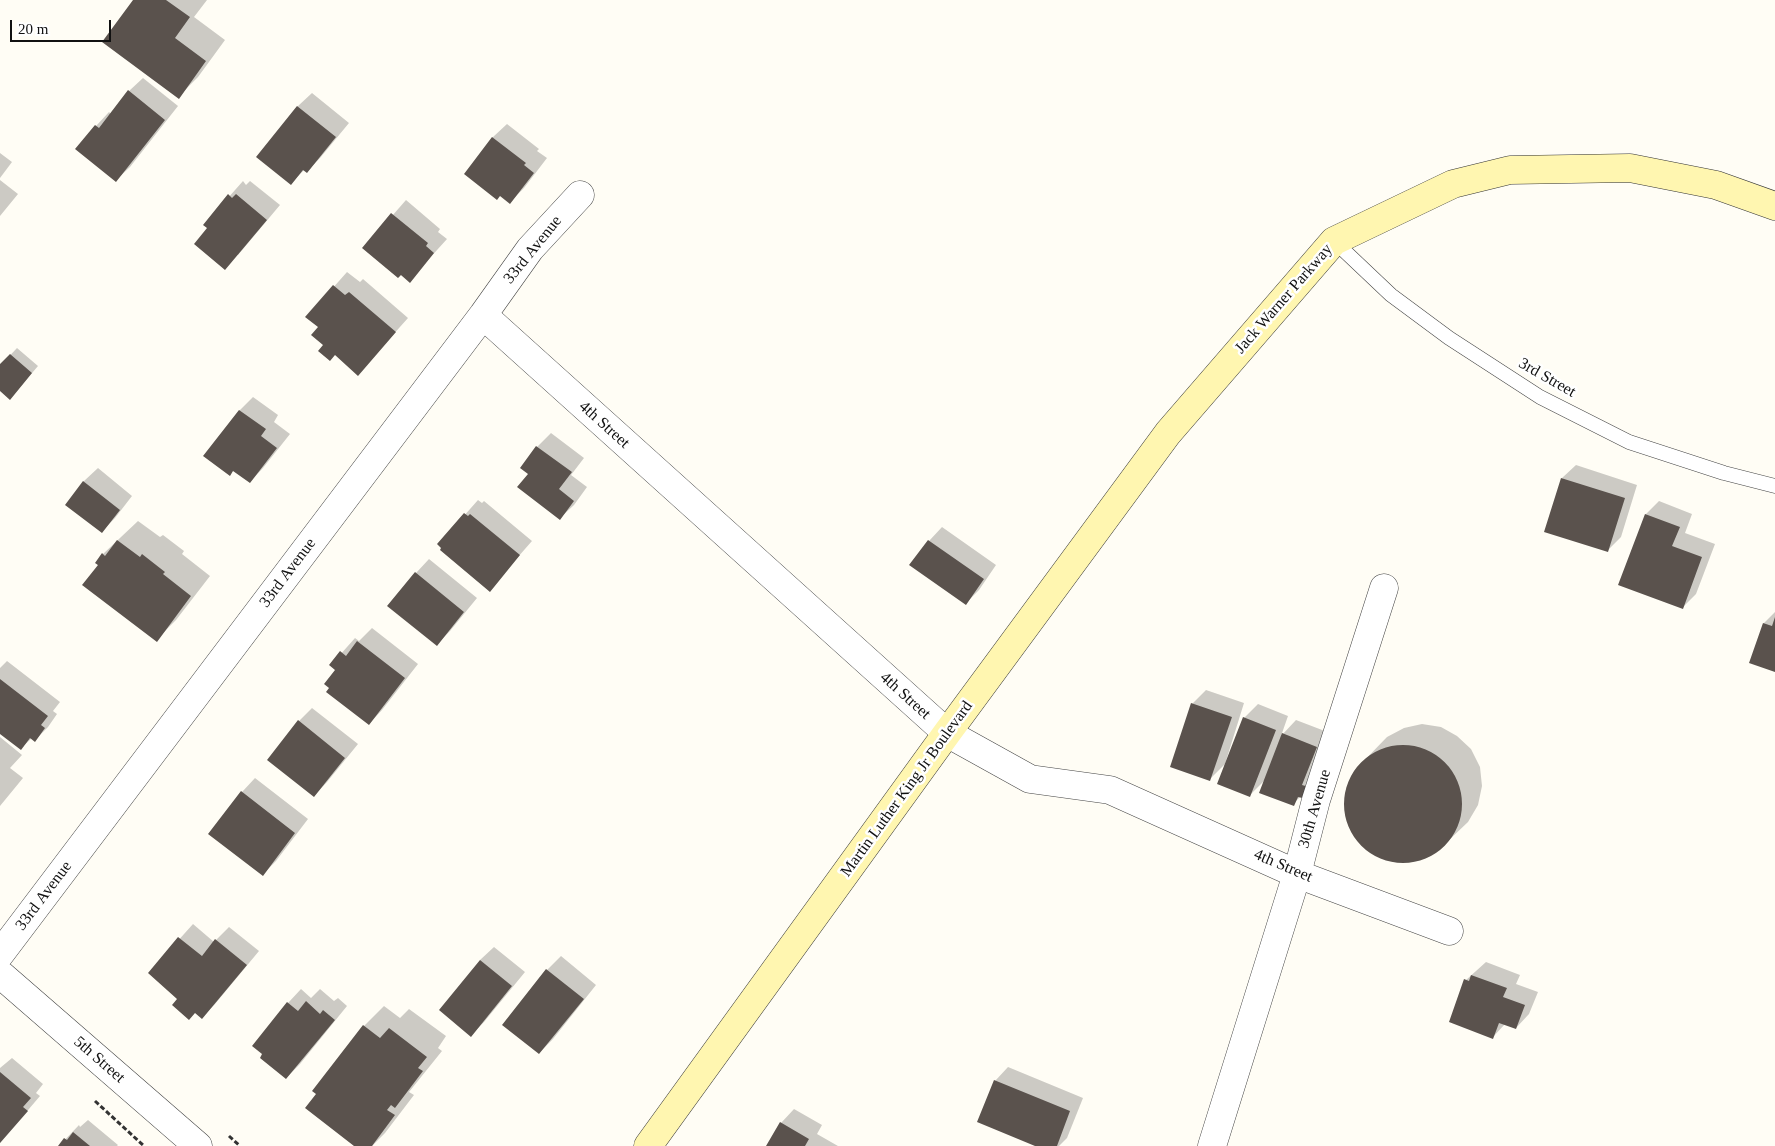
<!DOCTYPE html>
<html>
<head>
<meta charset="utf-8">
<style>
	body { margin:0 }
	#map { position:relative; width:1775px; height:1146px; overflow:hidden; background:#fffdf5; font-family:"Times New Roman",serif }
	canvas { display:block }
	.scale { position:absolute; left:10px; top:20px; width:101px; height:22px; box-sizing:border-box; border:2px solid #111; border-top:0; padding-left:6px; font-size:15px; line-height:18px; white-space:nowrap; color:#111; -webkit-text-stroke:4px #fff; paint-order:stroke }
</style>
</head>
<body>
<div id="map">
<canvas width="1775" height="1146"></canvas>
<div class="scale">20 m</div>
</div>
<script>
const ctx = document.querySelector('canvas').getContext('2d');
ctx.lineJoin = 'round';
function paint(path, color) { ctx.fillStyle = color; ctx.fill(path, 'evenodd'); }
const toPath = rows => new Path2D(rows.map(r => 'M' + r).join(''));
function trace(path, color, width, dash) { ctx.strokeStyle = color; ctx.lineWidth = width; ctx.lineCap = dash ? 'butt' : 'round'; ctx.setLineDash(dash || []); ctx.stroke(path); }
function label(font, color, halo, rows, align = 'center') {
  ctx.font = font + ' "Times New Roman",serif'; ctx.lineWidth = 5; ctx.setLineDash([]); ctx.textBaseline = 'middle'; ctx.strokeStyle = halo; ctx.fillStyle = color; for (const [text, x, y, turn = 0] of rows) {
    ctx.save(); ctx.translate(x, y); ctx.rotate((+turn || 0) * Math.PI / 180); ctx.textAlign = isNaN(turn) ? turn : align; if (halo) ctx.strokeText(text, 0, 0); ctx.fillText(text, 0, 0); ctx.restore();
  }
}
const shadow = toPath([
	[135,0,207,0,194,17,225,40,198,77,178,97],
	[143,78,178,106,130,167,116,180,96,126,109,112,111,114,129,91],
	[312,93,349,123,320,158,307,171,304,170,291,183,258,157,298,106],
	[507,124,539,149,537,151,547,158,524,188,510,202,465,174,493,137],
	[0,153,12,162,0,178],
	[0,180,18,194,0,216],
	[243,181,246,185,250,181,280,205,238,255,204,225],
	[406,200,440,229,438,232,447,239,409,281,364,248],
	[347,272,360,282,363,279,408,318,358,374,325,345,320,327,307,317],
	[17,348,38,366,16,392,0,390,0,366],
	[253,397,278,415,274,422,290,434,263,468,250,482,234,470,239,411],
	[551,433,584,458,571,475,587,487,574,505,560,518,529,473,522,467,537,447],
	[1576,465,1637,485,1621,537,1607,551,1562,478],
	[98,468,132,496,115,518,102,531,66,504,84,481],
	[478,500,482,503,484,501,532,541,489,590,439,544],
	[1659,501,1692,514,1685,533,1715,544,1696,594,1682,608,1646,514],
	[138,521,160,537,163,535,184,551,182,554,210,576,176,620,156,640,96,563,103,554],
	[942,527,996,565,979,590,966,603,929,541],
	[429,559,477,598,450,631,437,644,389,606,416,573],
	[1775,612,1775,671,1764,623],
	[372,628,418,664,382,710,369,724,337,669,331,665,355,638,359,641],
	[7,661,60,702,53,711,57,714,48,727,35,740,32,738,21,748,0,732,0,668],
	[1206,690,1244,703,1225,764,1210,779,1192,704],
	[1258,704,1288,716,1281,736,1296,720,1330,733,1315,771,1301,796,1293,804,1266,779,1250,795,1244,718],
	[312,708,358,744,327,782,314,796,299,721],
	[1422,724,1441,727,1457,736,1471,749,1480,767,1482,786,1478,805,1468,822,1447,842,1432,854,1413,861,1394,862,1375,855,1360,843,1349,827,1345,808,1346,789,1354,771,1387,737,1404,728],
	[0,737,22,755,10,768,23,778,0,806],
	[255,778,308,819,276,861,263,874,242,792],
	[193,924,214,942,229,927,259,951,215,1004,202,1017,149,973],
	[494,947,525,972,484,1022,471,1035,480,960],
	[561,956,596,985,553,1039,539,1053,547,970],
	[1486,962,1520,975,1516,984,1538,992,1529,1014,1516,1028,1505,1024,1493,1037,1466,980],
	[301,989,311,998,320,989,334,1001,338,998,347,1006,300,1064,286,1078,288,1003],
	[384,1006,400,1018,409,1009,446,1036,438,1048,442,1051,409,1092,414,1095,385,1133,372,1146,356,1146,364,1026],
	[12,1058,43,1084,36,1093,40,1096,0,1143,0,1068],
	[1008,1067,1083,1098,1067,1138,1059,1146,1038,1146,995,1081],
	[794,1109,822,1125,817,1134,838,1146,768,1146,781,1123],
	[88,1120,118,1145,117,1146,59,1146,79,1125,80,1127]
]);
const building = toPath([
	[133,0,166,0,190,17,175,38,206,61,179,99,102,42],
	[128,90,165,120,116,182,75,149,95,125,99,128],
	[297,106,336,137,307,173,303,170,291,185,256,157],
	[492,137,526,163,524,165,534,173,510,204,500,196,497,200,464,174],
	[228,194,232,198,236,194,267,220,225,270,194,244,207,228,203,225],
	[391,213,428,243,426,246,434,253,410,283,401,275,398,278,362,248],
	[333,285,345,295,349,292,396,332,358,376,335,355,330,361,318,351,323,345,311,335,318,327,305,317],
	[10,354,32,373,10,400,0,391,0,364],
	[239,410,266,429,261,436,277,448,250,483,233,471,230,476,203,456],
	[536,446,572,472,559,489,574,501,560,520,517,487,528,474,520,468],
	[1561,478,1625,498,1608,552,1544,532],
	[83,481,120,510,102,533,65,505],
	[464,513,468,516,470,514,520,555,490,592,440,550,441,548,437,544],
	[1645,514,1680,527,1672,546,1702,557,1683,609,1618,585],
	[117,540,140,557,142,554,165,572,163,574,191,596,157,642,82,585,98,565,95,563,102,553,105,556],
	[928,540,984,579,966,605,909,565],
	[415,572,464,612,437,646,387,606],
	[1775,617,1775,672,1749,663,1763,623,1772,626],
	[357,641,405,678,369,725,326,692,329,688,324,684,335,670,329,665,340,651,346,656],
	[0,679,48,716,41,725,45,728,35,742,30,738,21,750,0,734],
	[1191,703,1232,717,1210,781,1170,767],
	[1243,717,1276,730,1250,797,1217,784],
	[298,720,345,758,314,797,267,760],
	[1282,733,1317,747,1302,785,1309,787,1307,799,1298,797,1294,806,1259,793],
	'1344 804a59 59 0 1 1 118 0a59 59 0 1 1-118 0Z',
	[241,791,295,833,263,876,208,834],
	[178,937,202,956,215,939,247,965,202,1019,195,1013,189,1020,172,1005,177,999,148,973],
	[480,960,512,986,471,1037,439,1010],
	[546,969,584,999,539,1054,502,1025],
	[1471,975,1507,988,1503,997,1525,1005,1516,1029,1499,1023,1493,1039,1449,1022,1464,979,1469,981],
	[306,1001,320,1014,323,1010,335,1020,286,1079,260,1058,262,1054,252,1046,287,1002,298,1011],
	[363,1025,380,1038,389,1028,427,1057,418,1068,423,1071,395,1108,391,1105,387,1110,395,1115,372,1146,354,1146,305,1108,316,1094,312,1091],
	[0,1072,31,1098,23,1107,28,1111,0,1143],
	[994,1080,1070,1111,1057,1146,1035,1146,977,1122],
	[780,1122,809,1139,805,1146,766,1146],
	[73,1132,90,1146,58,1146,64,1138,67,1140]
]);
const path = toPath([
	[95,1101,144,1146],
	[229,1136,240,1146]
]);
const service = toPath([
	[1334,241,1391,295,1449,338,1540,397,1629,442,1724,473,1775,486]
]);
const minor = toPath([
	[483,315,947,733,1030,779,1110,790,1297,874,1449,931],
	[0,954,483,315,530,249,580,195],
	[0,974,198,1146],
	[1212,1146,1297,874,1316,800,1384,588]
]);
const secondary = toPath([
	[648,1146,947,733,1168,433,1334,241,1453,184,1510,170,1630,168,1716,185,1775,206]
]);
const streetNames = [
	["33rd Avenue",533,250,-51],
	["Jack Warner Parkway",1284,299,-49],
	["3rd Street",1547,378,30],
	["4th Street",604,425,42],
	["33rd Avenue",288,573,-53],
	["4th Street",905,696,42],
	["Martin Luther King Jr Boulevard",907,789,-54],
	["30th Avenue",1315,809,-74],
	["4th Street",1283,866,23],
	["33rd Avenue",44,896,-53],
	["5th Street",99,1060,41]
];
paint(shadow, '#0003');
paint(building, '#5a524d');
trace(service, '#444', 15);
trace(minor, '#444', 29);
trace(secondary, '#333', 29);
trace(path, '#333', 3, [5, 2.5]);
trace(service, '#fff', 14);
trace(minor, '#fff', 28);
trace(secondary, '#fff6b0', 28);
label('16px', '#111', '#fff', streetNames);
</script>
</body>
</html>
